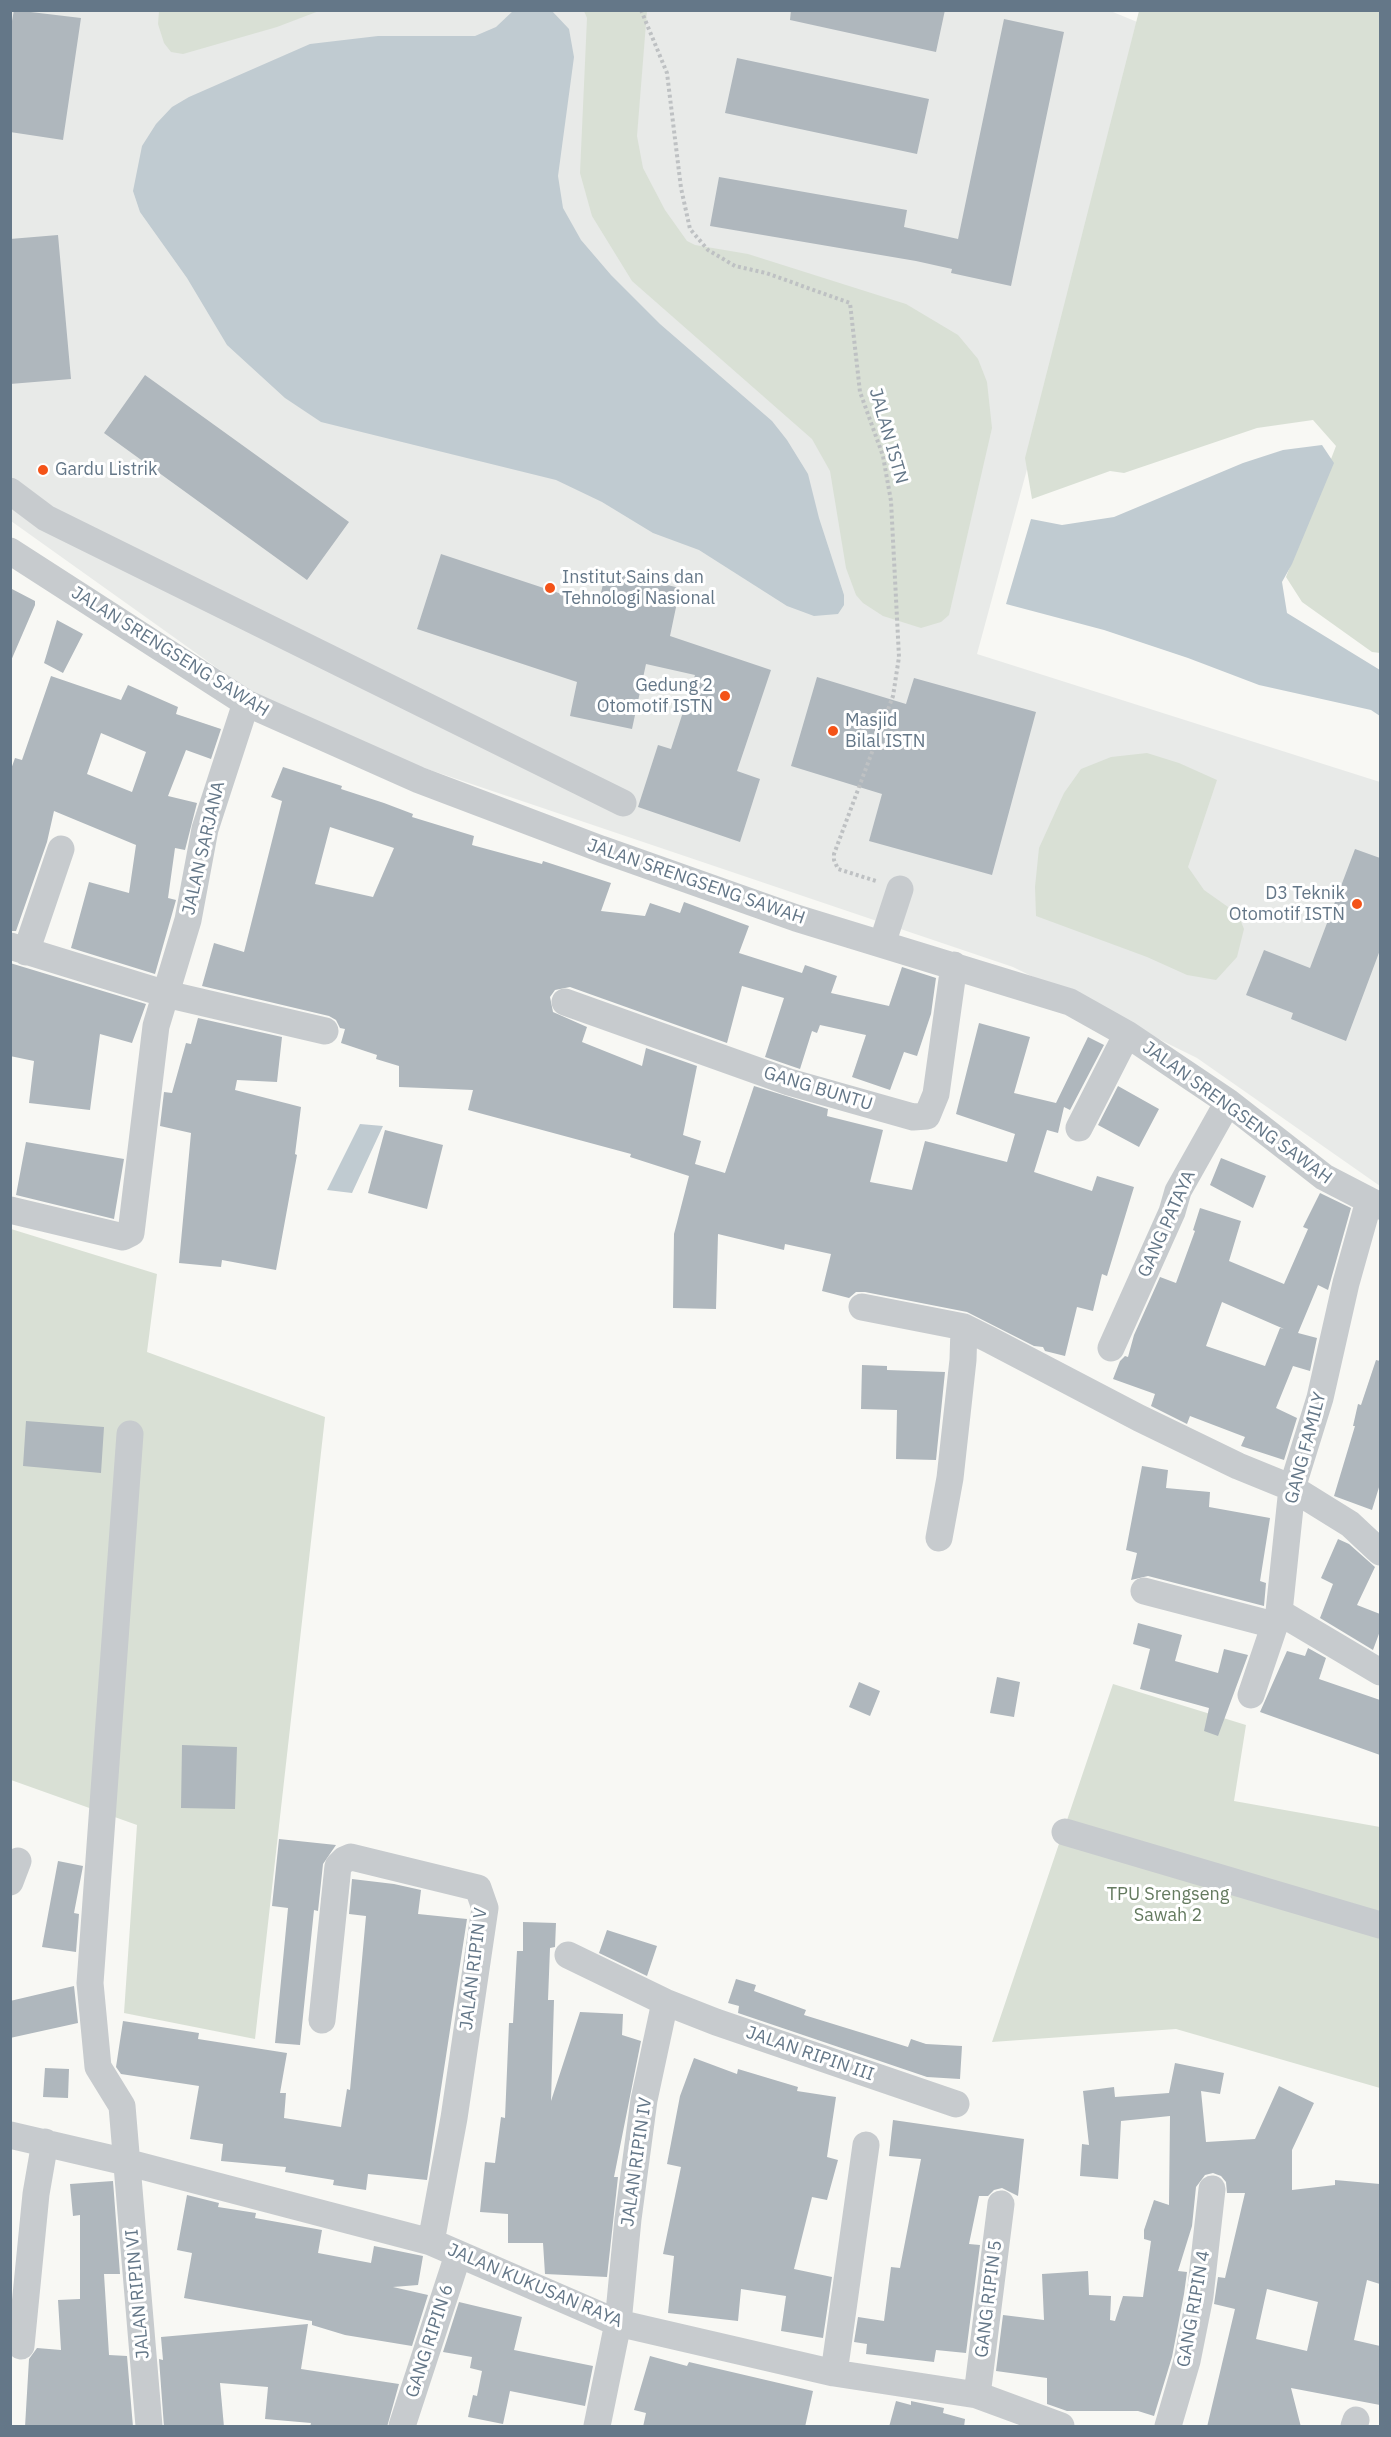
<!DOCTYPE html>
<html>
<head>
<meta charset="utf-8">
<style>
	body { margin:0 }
	#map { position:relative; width:1391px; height:2437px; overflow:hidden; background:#f8f8f4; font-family:"IBM Plex Sans",sans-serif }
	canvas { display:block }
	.frame { position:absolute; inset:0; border:12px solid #647788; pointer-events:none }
</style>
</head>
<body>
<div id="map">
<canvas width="1391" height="2437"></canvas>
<div class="frame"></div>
</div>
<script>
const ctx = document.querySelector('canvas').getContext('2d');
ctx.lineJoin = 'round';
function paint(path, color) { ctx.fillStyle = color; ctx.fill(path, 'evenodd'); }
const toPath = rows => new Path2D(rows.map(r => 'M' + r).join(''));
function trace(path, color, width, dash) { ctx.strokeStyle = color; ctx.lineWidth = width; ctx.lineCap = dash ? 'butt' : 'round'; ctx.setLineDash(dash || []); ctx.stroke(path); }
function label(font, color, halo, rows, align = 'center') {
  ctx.font = font + ' "IBM Plex Sans",sans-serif'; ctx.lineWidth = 6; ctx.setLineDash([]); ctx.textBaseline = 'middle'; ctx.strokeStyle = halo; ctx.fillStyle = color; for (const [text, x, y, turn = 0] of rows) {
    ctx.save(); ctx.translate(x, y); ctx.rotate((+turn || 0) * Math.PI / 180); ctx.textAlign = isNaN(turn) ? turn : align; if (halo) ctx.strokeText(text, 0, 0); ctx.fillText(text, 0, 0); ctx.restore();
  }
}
const built = toPath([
	[1108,10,1147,26,977,654,1380,782,1380,1186,1197,1058,1013,967,297,725,11,521,11,11]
]);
const green = toPath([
	[159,11,159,10,319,11,277,27,183,54,171,52,164,43,158,24],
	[584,11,647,11,637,136,643,168,665,210,687,241,695,245,748,254,906,304,958,335,978,359,987,382,992,428,949,615,941,622,921,628,883,616,863,603,856,595,846,568,830,471,812,439,632,281,592,216,580,173,587,18],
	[1139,11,1380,11,1380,653,1372,652,1302,602,1286,577,1336,446,1313,420,1257,428,1124,473,1110,471,1032,499,1025,458],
	[1147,753,1179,763,1217,780,1188,867,1204,890,1238,914,1244,929,1237,957,1216,980,1187,975,1147,957,1036,916,1035,887,1039,848,1064,793,1081,769,1111,757],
	[11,1229,157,1274,147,1352,325,1417,255,2039,124,2013,137,1825,11,1780],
	[1113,1684,1246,1725,1234,1801,1380,1827,1380,2088,1176,2029,992,2042]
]);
const water = toPath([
	[514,10,552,11,569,29,574,57,558,176,563,208,581,240,611,275,660,324,772,421,787,440,808,474,819,518,844,595,844,605,838,614,814,616,787,606,699,550,653,533,602,502,556,480,321,422,285,398,227,345,187,278,140,212,133,191,142,146,156,124,172,107,189,97,310,44,378,36,475,36,496,27],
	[1322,445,1334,463,1292,564,1282,582,1287,613,1380,670,1380,716,1371,710,1259,685,1188,658,1104,630,1006,604,1031,519,1062,525,1114,517,1243,463,1283,450],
	[360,1124,383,1126,352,1193,327,1190]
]);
const building = toPath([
	[14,10,81,18,63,140,10,132,10,32],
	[791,10,945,10,936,52,790,20],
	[1004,19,1064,32,1011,286,951,273,952,269,916,261,710,226,719,177,907,210,904,227,958,239],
	[737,58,929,99,917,154,725,113],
	[58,235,71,379,10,384,10,239],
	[145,375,349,522,307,580,104,433],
	[441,554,598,606,606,571,680,588,670,636,771,670,737,771,760,779,740,842,638,807,658,745,671,749,695,675,646,664,632,729,570,716,577,682,417,629],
	[10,588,35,601,35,605,10,663],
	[57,620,83,634,63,673,44,663],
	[51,676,121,700,128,685,178,707,176,714,221,729,211,759,186,750,168,796,197,803,185,850,175,848,168,898,176,900,155,974,71,948,89,882,129,893,136,845,54,811,47,842,16,931,10,931,10,772,15,758,22,760],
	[101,733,146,752,132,792,87,774],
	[817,677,906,704,914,678,1036,712,992,875,869,841,882,794,791,766],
	[283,767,342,786,341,789,384,803,413,814,412,817,474,836,472,845,542,864,543,861,611,883,601,911,645,916,650,903,680,913,684,902,749,926,739,953,802,973,805,965,837,976,831,993,889,1006,902,967,936,978,931,1014,917,1056,904,1052,890,1090,852,1077,866,1035,820,1025,817,1033,812,1031,800,1069,765,1057,784,998,742,986,727,1043,570,987,555,990,550,997,553,1012,587,1027,582,1042,642,1066,646,1048,697,1066,683,1135,701,1141,695,1164,725,1173,754,1086,828,1109,827,1116,883,1130,870,1182,912,1190,925,1141,1007,1162,1015,1134,956,1114,979,1023,1030,1037,1014,1093,1056,1103,1088,1037,1104,1045,1070,1110,1064,1107,1058,1133,1047,1130,1034,1172,1092,1191,1097,1176,1134,1187,1107,1276,1102,1274,1093,1311,1077,1307,1065,1356,1045,1351,1043,1347,1034,1346,967,1312,865,1292,856,1292,849,1298,822,1291,831,1254,785,1244,784,1250,718,1234,716,1309,673,1308,674,1234,689,1176,630,1157,631,1154,468,1110,473,1090,399,1087,399,1066,376,1059,377,1055,341,1043,345,1029,340,1028,336,1020,329,1016,202,986,214,943,244,952,282,801,271,797],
	[330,827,394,848,373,897,315,884],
	[1355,849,1380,858,1380,950,1346,1041,1291,1019,1293,1013,1246,995,1264,950,1310,968],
	[10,963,146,1004,132,1043,100,1034,90,1110,29,1103,34,1061,10,1056],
	[198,1018,282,1037,277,1082,237,1080,235,1090,301,1107,295,1154,297,1155,276,1270,222,1260,221,1267,179,1263,191,1133,160,1126,164,1092,172,1093,186,1043,191,1044],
	[1118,1086,1159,1109,1139,1147,1098,1125],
	[385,1130,443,1145,427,1209,368,1193],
	[26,1142,124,1159,114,1219,16,1195],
	[1221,1158,1266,1176,1253,1208,1210,1185],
	[1320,1193,1351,1208,1328,1290,1318,1285,1298,1333,1317,1338,1310,1371,1293,1366,1276,1408,1297,1418,1284,1460,1241,1446,1245,1437,1190,1416,1187,1424,1151,1406,1155,1394,1113,1379,1120,1361,1125,1356,1128,1357,1134,1335,1160,1277,1176,1283,1195,1231,1193,1230,1200,1208,1241,1221,1229,1261,1284,1284,1308,1229,1303,1227],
	[1222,1302,1284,1329,1280,1328,1265,1366,1206,1346],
	[1376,1360,1380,1361,1380,1484,1372,1510,1334,1496,1355,1426,1353,1426,1358,1404,1361,1405],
	[862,1365,887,1366,887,1370,945,1372,936,1460,896,1459,897,1410,861,1409],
	[26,1421,104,1427,101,1473,23,1466],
	[1142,1466,1168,1470,1166,1488,1210,1492,1209,1507,1270,1518,1260,1581,1266,1583,1264,1606,1148,1576,1131,1580,1137,1553,1126,1550],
	[1338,1539,1349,1544,1375,1567,1357,1605,1380,1614,1380,1631,1373,1650,1320,1618,1333,1584,1321,1578],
	[1138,1623,1182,1635,1175,1661,1218,1673,1224,1649,1248,1655,1218,1736,1204,1731,1209,1708,1140,1689,1150,1649,1133,1644],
	[1308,1648,1326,1658,1319,1679,1380,1700,1380,1755,1260,1712,1287,1651,1305,1656],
	[997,1677,1020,1682,1014,1717,990,1713],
	[859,1682,880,1691,870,1716,849,1707],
	[182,1745,237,1747,235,1809,181,1808],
	[279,1839,336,1845,323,1864,318,1911,314,1910,300,2045,275,2043,288,1908,272,1906],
	[58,1861,83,1866,74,1913,79,1914,76,1952,42,1947],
	[352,1879,394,1884,421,1890,418,1914,467,1919,427,2180,368,2174,366,2190,333,2185,334,2180,285,2172,286,2167,221,2161,223,2144,190,2139,199,2086,121,2074,116,2067,123,2021,199,2033,198,2039,287,2053,280,2093,286,2093,284,2118,341,2127,347,2089,350,2090,366,1916,349,1914],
	[523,1922,556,1923,555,1947,550,1948,548,2000,554,2000,551,2101,580,2012,623,2014,622,2035,641,2041,614,2177,618,2177,607,2277,545,2274,543,2243,508,2243,508,2214,480,2212,485,2162,495,2163,501,2117,505,2118,509,2023,513,2023,517,1951,523,1951],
	[607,1930,657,1946,647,1976,599,1953],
	[736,1979,756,1985,754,1991,806,2010,804,2015,908,2047,911,2039,926,2044,962,2046,960,2079,927,2077,738,2013,739,2006,728,2003],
	[74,1986,78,2023,10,2038,10,2001],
	[694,2058,737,2074,738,2069,798,2087,797,2091,836,2097,827,2157,838,2160,827,2200,812,2197,794,2269,832,2277,823,2338,781,2331,786,2296,741,2289,738,2321,668,2313,674,2256,663,2254,681,2167,667,2164,680,2096],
	[1175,2063,1224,2073,1220,2094,1201,2091,1206,2142,1255,2139,1279,2086,1314,2103,1292,2150,1292,2190,1335,2185,1335,2180,1380,2184,1380,2284,1367,2280,1354,2340,1380,2346,1380,2405,1291,2388,1301,2427,1207,2427,1235,2309,1214,2304,1218,2277,1225,2278,1245,2193,1227,2193,1226,2182,1221,2176,1213,2173,1205,2175,1196,2187,1192,2226,1178,2271,1187,2272,1184,2294,1172,2357,1154,2416,1138,2411,1067,2411,1047,2404,1047,2378,996,2371,1003,2315,1044,2320,1042,2274,1088,2271,1089,2295,1111,2296,1110,2320,1115,2321,1123,2296,1143,2297,1151,2241,1144,2239,1144,2230,1154,2200,1169,2205,1170,2116,1121,2121,1118,2179,1080,2176,1082,2144,1089,2145,1083,2091,1114,2087,1115,2097,1169,2093],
	[1267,2289,1318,2302,1307,2351,1256,2339],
	[45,2068,69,2069,68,2098,43,2097],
	[893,2120,1024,2139,1018,2196,1002,2188,994,2190,988,2196,979,2196,969,2244,980,2245,966,2353,936,2350,934,2362,866,2354,867,2344,854,2342,858,2317,884,2321,891,2267,900,2268,921,2159,889,2156],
	[113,2181,120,2274,104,2274,109,2355,127,2356,133,2427,25,2427,29,2359,37,2348,61,2350,58,2300,80,2299,80,2215,73,2216,70,2184],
	[187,2195,219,2203,218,2207,256,2213,255,2218,322,2230,318,2253,371,2263,374,2246,423,2256,418,2285,393,2287,428,2295,412,2346,345,2335,312,2325,312,2321,184,2298,192,2253,177,2250],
	[459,2302,522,2317,514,2350,593,2366,585,2406,510,2391,503,2424,468,2417,473,2395,477,2396,482,2371,470,2368,472,2357,443,2352],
	[308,2324,301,2369,399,2384,387,2427,310,2427,311,2423,265,2419,268,2387,220,2383,224,2427,164,2427,159,2359,163,2360,161,2337],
	[650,2356,687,2366,689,2362,813,2391,805,2427,643,2427,646,2413,634,2410],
	[896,2401,911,2405,911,2401,944,2408,943,2413,965,2419,964,2427,889,2427]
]);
const path = toPath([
	[641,10,667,73,681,188,690,229,708,250,735,266,766,273,850,303,860,392,883,456,891,501,899,657,893,696,834,854,834,860,838,869,876,881]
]);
const minor = toPath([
	[10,491,46,518,623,803],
	[10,551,246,703,419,780,601,849,796,918,1070,1002,1127,1034,1228,1102,1324,1177,1380,1206],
	[882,944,900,889],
	[10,946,166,994,325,1031],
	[26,952,61,849],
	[565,1002,789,1082,913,1117,927,1116,936,1094,954,965],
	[1079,1128,1127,1034],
	[10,1210,123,1237,131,1233,156,1026,188,920,205,829,246,703],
	[862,1307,964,1327,990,1340,1139,1418,1238,1466,1292,1488,1350,1524,1380,1552],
	[1111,1348,1172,1212,1178,1191,1228,1102],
	[130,1434,90,1983,98,2067,122,2106,149,2426],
	[939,1538,950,1478,963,1360,964,1327],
	[1144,1591,1274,1625],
	[1279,1612,1380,1672],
	[1251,1695,1279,1612,1292,1488,1320,1398,1346,1283,1369,1201],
	[1065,1832,1380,1925],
	[10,1882,18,1861],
	[568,1955,665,2002,716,2022,956,2104],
	[322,2020,338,1866,344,1860,351,1857,478,1888,485,1908,454,2118,431,2242],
	[10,2135,126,2162,431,2242,618,2323,834,2373,977,2395,1061,2426],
	[21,2346,36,2194,45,2142],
	[834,2373,866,2145],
	[977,2395,1001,2204],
	[402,2426,458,2255],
	[597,2426,618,2323,628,2219,644,2100,665,2002],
	[1168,2426,1187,2361,1200,2296,1212,2189],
	[1354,2426,1356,2420]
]);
const markers = [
	[43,470,6,"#f45318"],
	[550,588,6,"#f45318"],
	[725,696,6,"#f45318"],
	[833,731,6,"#f45318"],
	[1357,904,6,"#f45318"]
];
const streetNames = [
	["JALAN ISTN",888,436,74],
	["JALAN SRENGSENG SAWAH",170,652,32],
	["JALAN SARJANA",204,848,-77],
	["JALAN SRENGSENG SAWAH",696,882,19],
	["GANG BUNTU",818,1089,17],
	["JALAN SRENGSENG SAWAH",1237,1113,36],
	["GANG PATAYA",1167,1224,-66],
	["GANG FAMILY",1306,1448,-75],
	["JALAN RIPIN V",474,1969,-83],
	["JALAN RIPIN III",810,2054,19],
	["JALAN RIPIN IV",637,2162,-82],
	["JALAN KUKUSAN RAYA",535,2286,23],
	["JALAN RIPIN VI",138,2294,-95],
	["GANG RIPIN 5",989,2299,-83],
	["GANG RIPIN 4",1194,2309,-80],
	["GANG RIPIN 6",430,2341,-72]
];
const poiNames = [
	["Gardu Listrik",55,470],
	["Institut Sains dan",562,578],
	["Tehnologi Nasional",562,599],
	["Gedung 2",713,686,"right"],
	["Otomotif ISTN",713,707,"right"],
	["Masjid",845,721],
	["Bilal ISTN",845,742],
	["D3 Teknik",1345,894,"right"],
	["Otomotif ISTN",1345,915,"right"]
];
const parkNames = [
	["TPU Srengseng",1168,1895],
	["Sawah 2",1168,1916]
];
paint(built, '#e8eae8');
paint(green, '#d9e0d5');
paint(water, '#c0cbd1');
paint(building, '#afb7bd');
trace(path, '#bec1c3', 4, [3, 3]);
trace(minor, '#c7cbce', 27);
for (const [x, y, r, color] of markers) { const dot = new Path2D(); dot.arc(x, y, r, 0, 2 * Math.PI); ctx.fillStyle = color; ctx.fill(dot); trace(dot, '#fff', 2); }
label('18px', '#647788', '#fff', streetNames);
label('18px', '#647788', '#fff', poiNames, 'left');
label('18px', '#647a5f', '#fff', parkNames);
</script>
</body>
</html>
